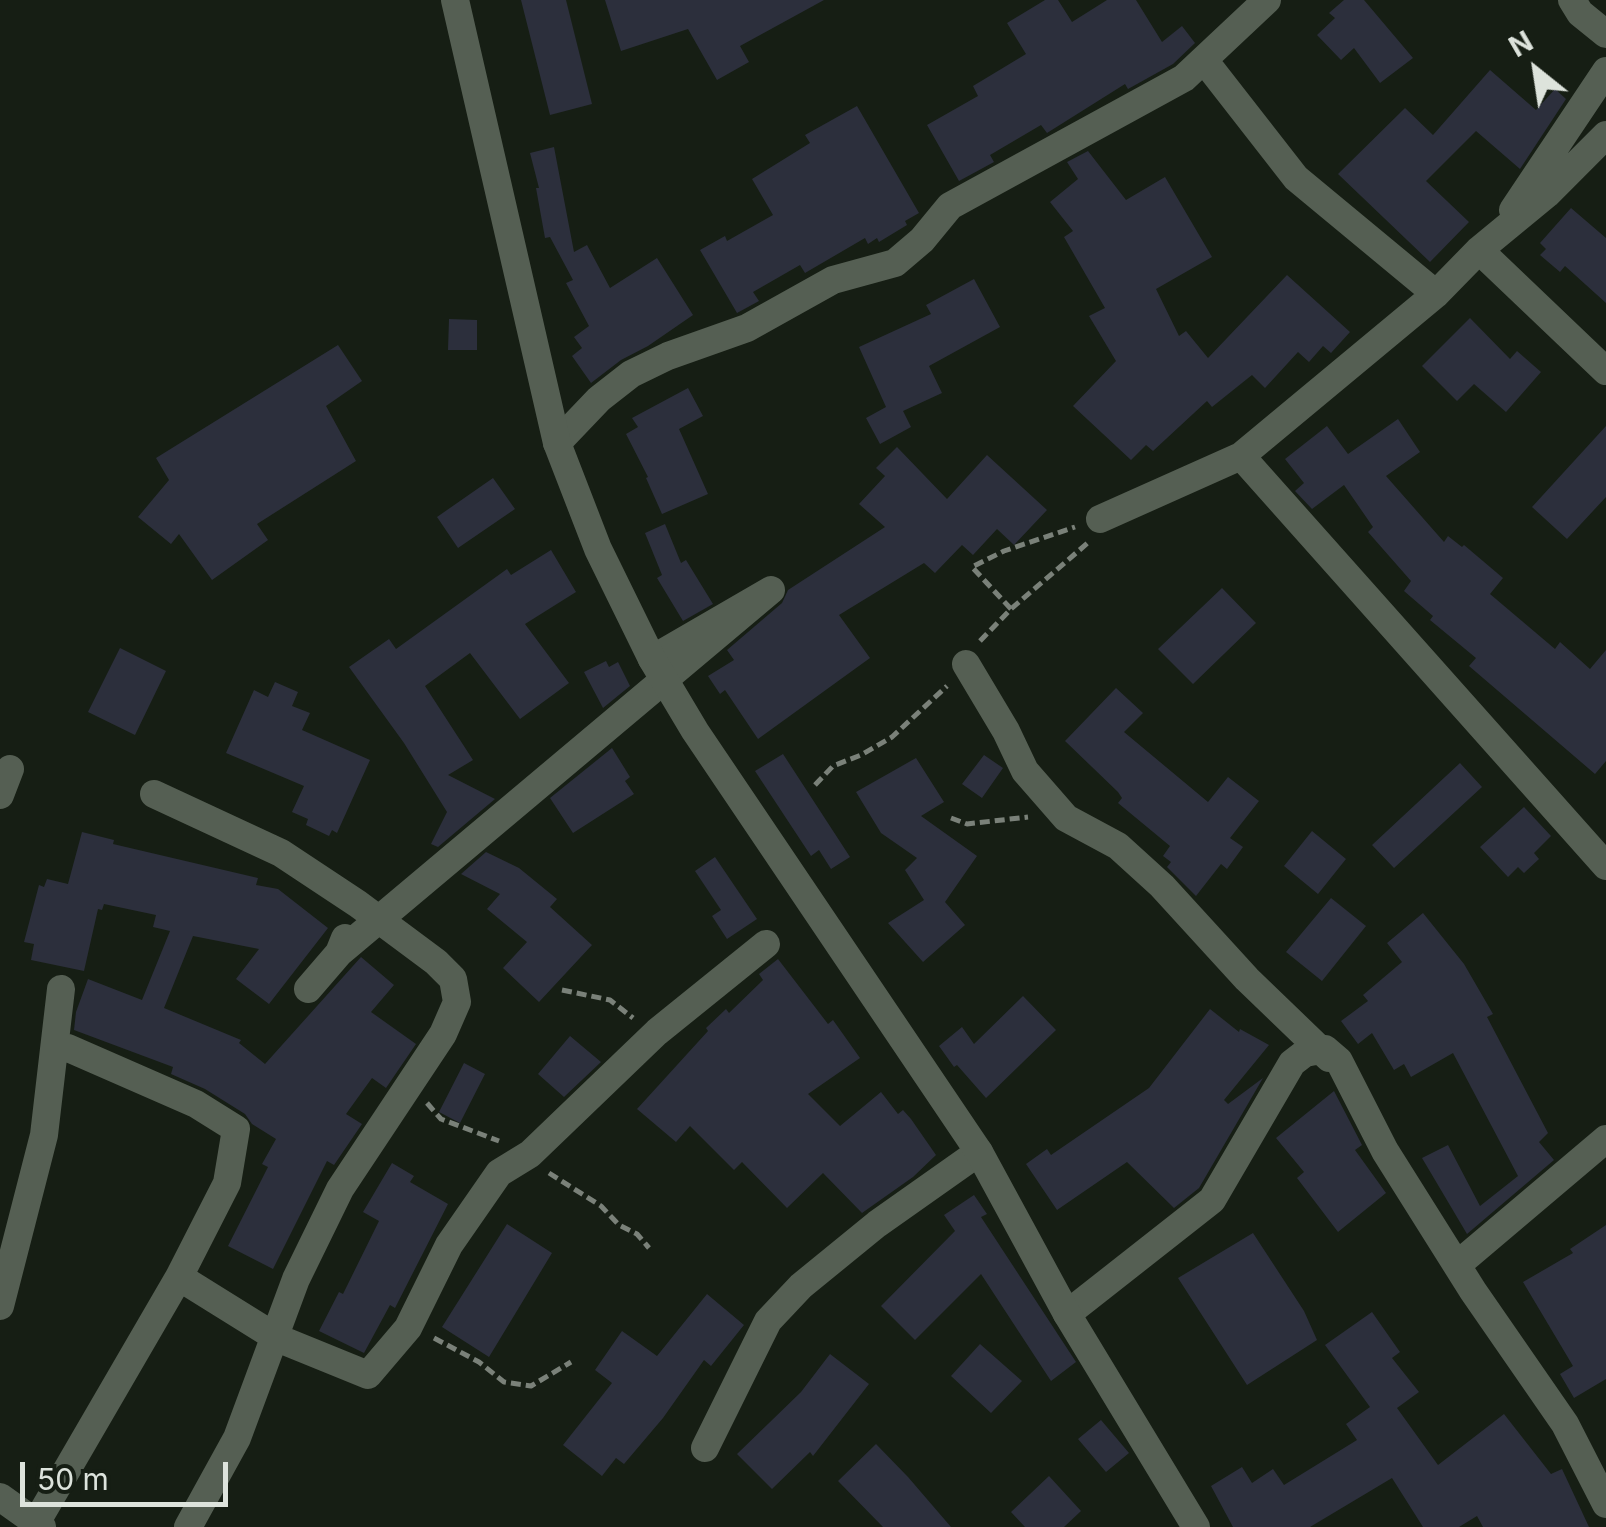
<!DOCTYPE html>
<html>
<head>
<meta charset="utf-8">
<style>
	body { margin:0 }
	#map { position:relative; width:1606px; height:1527px; overflow:hidden; background:#161e14; font-family:Inter,sans-serif }
	canvas { display:block }
	.north { position:absolute; left:1486px; top:20px; width:100px; height:100px; -webkit-text-stroke:8px #161e14; paint-order:stroke; rotate:330deg; font-size:28px; font-weight:700; line-height:40px; text-align:center; color:#dde3dc }
	.north::after { content:''; display:block; margin:auto; width:35px; height:45px; background:#dde3dc; clip-path:polygon(50% 0,100% 100%,50% 72%,0 100%) }
	.scale { position:absolute; left:20px; top:1462px; width:208px; height:45px; box-sizing:border-box; border:5px solid #dde3dc; border-top:0; padding-left:12px; font-size:30px; line-height:35px; white-space:nowrap; color:#dde3dc; -webkit-text-stroke:8px #161e14; paint-order:stroke }
</style>
</head>
<body>
<div id="map">
<canvas width="1606" height="1527"></canvas>
<div class="north">N</div>
<div class="scale">50 m</div>
</div>
<script>
const ctx = document.querySelector('canvas').getContext('2d');
ctx.lineJoin = 'round';
function paint(path, color) { ctx.fillStyle = color; ctx.fill(path, 'evenodd'); }
const toPath = rows => new Path2D(rows.map(r => 'M' + r).join(''));
function trace(path, color, width, dash) { ctx.strokeStyle = color; ctx.lineWidth = width; ctx.lineCap = dash ? 'butt' : 'round'; ctx.setLineDash(dash || []); ctx.stroke(path); }
const building = toPath([
	[521,0,566,0,592,104,550,115],
	[605,0,824,0,740,46,749,62,717,80,688,29,621,51],
	[1045,0,1058,0,1072,22,1107,0,1136,0,1162,42,1182,26,1195,43,1173,64,1128,89,1125,84,1047,133,1041,125,990,155,994,162,959,181,927,125,978,96,973,86,1026,54,1007,23],
	[1344,0,1364,0,1413,58,1380,83,1354,48,1341,60,1317,35,1335,18,1329,13],
	[1490,70,1536,110,1555,89,1566,99,1520,169,1476,131,1426,181,1469,222,1430,262,1338,174,1405,108,1433,135],
	[857,106,919,213,905,221,907,225,879,242,877,238,868,244,865,238,805,273,800,265,753,292,759,301,737,313,700,250,725,236,727,241,773,215,752,179,810,143,805,135],
	[554,147,574,252,587,245,610,288,657,258,693,315,648,346,621,360,591,383,572,356,582,348,574,337,589,326,566,283,573,280,550,237,545,238,536,188,539,188,530,153],
	[1088,151,1126,200,1165,177,1212,257,1156,289,1179,336,1186,331,1208,358,1287,275,1350,332,1331,353,1323,346,1309,362,1298,352,1265,388,1252,375,1212,407,1207,401,1153,451,1146,445,1131,460,1073,406,1116,361,1089,316,1105,308,1064,237,1073,231,1050,202,1078,179,1067,162],
	[1571,208,1606,238,1606,303,1565,266,1560,272,1540,255,1546,249,1540,243],
	[974,279,1000,327,929,366,942,393,903,411,911,427,880,444,866,418,886,407,859,347,931,314,926,305],
	[1470,318,1510,359,1517,351,1541,372,1506,412,1474,384,1457,401,1422,366],
	[449,319,477,320,477,350,448,350],
	[338,345,362,381,326,406,356,461,257,524,268,540,212,580,179,534,171,544,138,517,169,480,156,458],
	[688,388,703,416,679,429,708,494,662,514,646,478,648,477,626,434,638,427,632,418],
	[1398,419,1420,452,1386,476,1444,542,1448,536,1462,547,1464,545,1503,578,1490,594,1555,649,1560,642,1590,669,1606,650,1606,761,1595,774,1469,666,1476,658,1430,620,1433,616,1404,591,1411,581,1368,532,1373,527,1344,485,1312,509,1295,491,1304,483,1285,459,1327,426,1348,454],
	[1606,426,1606,497,1567,539,1532,507],
	[897,447,947,499,987,455,1047,510,1014,545,997,529,973,555,962,545,935,573,924,563,839,615,870,658,758,739,725,690,720,694,708,676,734,660,727,650,782,603,788,590,885,527,859,504,885,476,876,468],
	[493,478,515,509,458,548,437,517],
	[665,524,681,563,686,560,713,604,683,621,657,578,662,575,645,533],
	[551,550,576,592,525,624,569,683,520,719,470,653,425,686,473,760,448,775,495,799,438,847,431,844,447,812,404,743,349,667,389,639,396,649,507,569,511,575],
	[1222,588,1256,623,1193,684,1158,649],
	[120,648,166,671,135,735,88,712],
	[606,661,609,667,618,662,630,686,603,708,584,672],
	[275,682,298,692,292,706,310,713,302,730,370,760,337,833,332,830,329,836,306,825,308,819,292,812,304,786,226,753,254,690,268,697],
	[1116,688,1143,713,1124,732,1208,802,1228,777,1259,801,1230,838,1243,847,1227,869,1221,864,1196,896,1167,867,1171,862,1163,856,1170,846,1118,803,1122,798,1118,792,1065,741],
	[612,748,630,777,625,781,634,794,573,833,550,798],
	[783,754,850,857,831,869,819,850,811,856,755,771],
	[984,755,1003,768,982,798,962,784],
	[916,758,944,802,921,816,977,856,945,902,965,925,923,962,888,923,924,900,905,870,917,858,881,833,856,792],
	[1460,763,1482,787,1394,868,1372,845],
	[1524,807,1551,836,1534,853,1539,859,1524,873,1518,867,1508,877,1480,847],
	[1312,831,1346,859,1318,894,1284,866],
	[82,832,114,840,113,844,258,878,256,885,278,889,328,928,269,1004,236,979,259,949,193,936,164,1008,241,1040,239,1043,265,1064,361,957,394,985,371,1012,416,1044,386,1088,372,1078,346,1114,362,1124,334,1165,327,1161,273,1269,228,1246,268,1167,262,1164,276,1139,252,1124,245,1114,205,1089,171,1074,173,1067,74,1030,76,1012,88,979,142,1000,170,931,153,927,156,915,104,904,102,910,98,909,84,971,31,960,34,944,24,942,39,885,44,887,47,879,68,884],
	[486,852,519,868,557,899,550,907,592,945,539,1002,503,968,527,942,487,909,500,894,461,874],
	[715,857,757,919,727,939,712,916,721,910,695,871],
	[1331,898,1366,926,1322,981,1286,952],
	[1423,913,1464,964,1493,1014,1487,1017,1548,1133,1539,1142,1554,1160,1467,1234,1422,1158,1448,1145,1480,1206,1518,1176,1453,1053,1411,1077,1404,1064,1394,1070,1372,1033,1358,1044,1341,1021,1368,1001,1363,995,1402,962,1387,943],
	[778,959,828,1024,833,1020,860,1058,808,1094,840,1126,881,1092,898,1114,903,1110,911,1119,936,1155,913,1177,862,1213,823,1173,787,1208,742,1162,734,1170,690,1126,676,1142,637,1109,708,1031,706,1028,726,1009,729,1013,763,980,759,974],
	[1023,996,1056,1030,986,1098,957,1065,954,1067,939,1046,962,1027,974,1044],
	[1210,1009,1239,1032,1240,1029,1269,1045,1224,1100,1228,1104,1263,1078,1199,1188,1174,1208,1127,1162,1057,1210,1026,1164,1047,1149,1051,1155,1149,1088],
	[570,1036,601,1062,564,1097,538,1074],
	[464,1063,485,1074,460,1123,439,1112],
	[1334,1091,1362,1145,1355,1150,1386,1193,1338,1232,1297,1178,1304,1172,1276,1138],
	[392,1163,414,1176,410,1182,448,1204,395,1308,390,1305,364,1353,319,1331,339,1292,343,1294,379,1221,363,1212],
	[974,1195,987,1214,981,1217,1076,1362,1051,1381,981,1274,915,1340,881,1306,955,1231,944,1215],
	[507,1224,552,1253,489,1357,442,1327],
	[1606,1225,1606,1379,1574,1398,1560,1374,1573,1366,1523,1282,1573,1253,1570,1249],
	[1253,1233,1304,1311,1317,1340,1247,1385,1178,1278],
	[707,1294,744,1325,711,1366,704,1360,663,1418,624,1464,616,1458,602,1476,563,1445,612,1383,595,1370,622,1331,657,1356],
	[1372,1312,1400,1352,1392,1358,1419,1392,1397,1408,1438,1465,1504,1414,1551,1474,1562,1469,1589,1527,1483,1527,1477,1516,1459,1527,1423,1527,1392,1478,1310,1527,1233,1527,1211,1486,1242,1467,1252,1483,1273,1469,1284,1485,1357,1440,1346,1424,1370,1407,1325,1345],
	[980,1344,1022,1381,991,1413,951,1376],
	[830,1354,869,1384,813,1456,810,1452,772,1489,737,1454,801,1392],
	[1101,1420,1129,1453,1106,1472,1078,1439],
	[876,1444,908,1477,951,1527,883,1527,838,1481],
	[1049,1476,1081,1511,1064,1527,1025,1527,1011,1512]
]);
const path = toPath([
	[1011,609,972,567,1004,551,1075,527],
	[980,641,1011,609,1090,541],
	[815,785,833,766,861,755,892,737,947,686],
	[951,818,967,824,1028,817],
	[562,990,610,1000,633,1018],
	[427,1103,441,1119,499,1141],
	[549,1173,601,1206,619,1225,637,1234,649,1248],
	[434,1338,479,1362,504,1382,531,1386,571,1362]
]);
const minor = toPath([
	[1572,0,1580,13,1606,34],
	[1204,60,1296,178,1436,294],
	[1513,210,1606,71],
	[1479,250,1606,371],
	[557,443,599,399,631,374,668,356,747,328,833,280,895,263,922,240,950,206,1184,78,1267,0],
	[1241,456,1606,866],
	[1100,519,1241,456,1436,294,1479,250,1547,194,1606,135],
	[966,664,1006,731,1025,771,1066,818,1118,846,1162,886,1247,979,1329,1058],
	[154,794,281,853,358,904,436,962,453,979,457,1002,443,1034,340,1189,296,1279,237,1438,188,1527],
	[0,795,10,769],
	[339,953,771,590,652,659],
	[308,989,339,953,345,938],
	[1457,1265,1606,1139],
	[179,1277,277,1338,368,1375,408,1328,449,1245,499,1173,530,1154,657,1032,766,944],
	[0,1306,44,1135,61,989],
	[1067,1314,1212,1200,1292,1063,1305,1053,1325,1049,1339,1061,1385,1151,1473,1291,1565,1424,1606,1504],
	[705,1448,768,1321,801,1286,877,1224,979,1152],
	[0,1497,42,1527],
	[36,1523,179,1277,227,1183,236,1129,196,1104,68,1048]
]);
const tertiary = toPath([
	[455,0,557,443,598,549,652,659,695,731,979,1152,1067,1314,1196,1527]
]);
paint(building, '#2c2f3c');
trace(path, '#7a8179', 5, [10, 5]);
trace(minor, '#555f53', 28);
trace(tertiary, '#555f53', 28);
</script>
</body>
</html>
